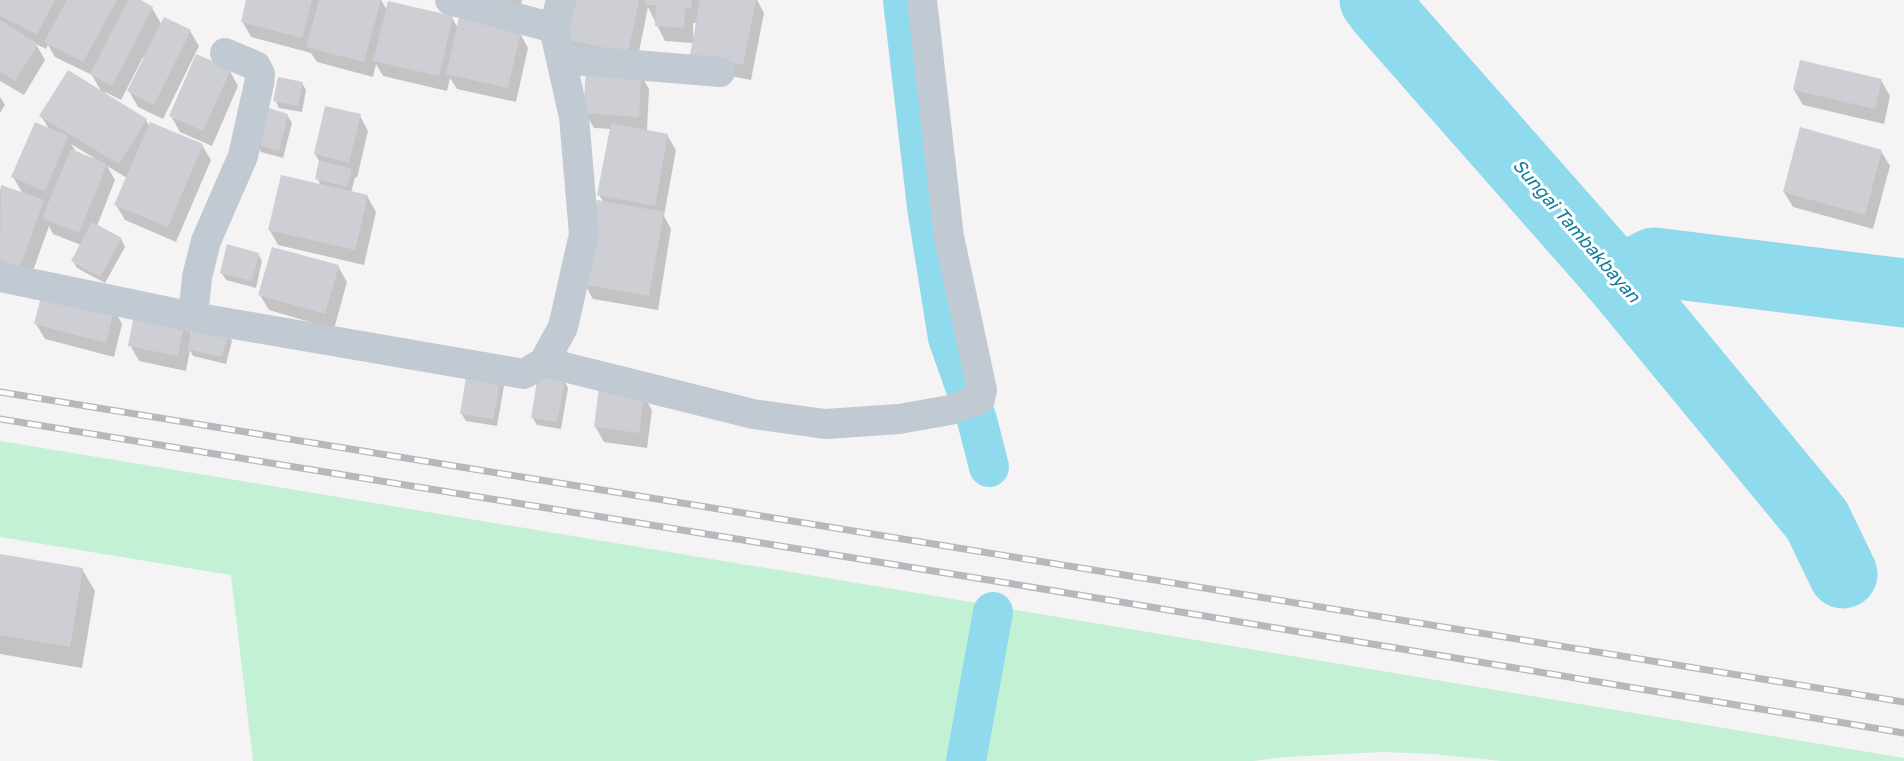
<!DOCTYPE html>
<html>
<head>
<meta charset="utf-8">
<style>
	body { margin:0 }
	canvas { display:block; background:#f5f3f3 }
</style>
</head>
<body>
<canvas width="1904" height="761"></canvas>
<script>
const ctx = document.querySelector('canvas').getContext('2d');
ctx.lineJoin = 'round';
function paint(path, color) { ctx.fillStyle = color; ctx.fill(path, 'evenodd'); }
const toPath = rows => new Path2D(rows.map(r => 'M' + r).join(''));
function trace(path, color, width, dash) { ctx.strokeStyle = color; ctx.lineWidth = width; ctx.lineCap = dash ? 'butt' : 'round'; ctx.setLineDash(dash || []); ctx.stroke(path); }
function label(font, color, halo, rows, align = 'center') {
  ctx.font = font + ' "Golos Text",sans-serif'; ctx.lineWidth = 6; ctx.setLineDash([]); ctx.textBaseline = 'middle'; ctx.strokeStyle = halo; ctx.fillStyle = color; for (const [text, x, y, turn = 0] of rows) {
    ctx.save(); ctx.translate(x, y); ctx.rotate((+turn || 0) * Math.PI / 180); ctx.textAlign = isNaN(turn) ? turn : align; if (halo) ctx.strokeText(text, 0, 0); ctx.fillText(text, 0, 0); ctx.restore();
  }
}
const green = toPath([
	[0,441,983,604,956,761,253,761,231,575,0,537],
	[1010,609,1904,758,1904,761,1502,761,1433,754,1383,752,1286,757,1253,761,985,761]
]);
const shadow = toPath([
	[0,0,137,0,152,8,162,25,190,31,199,46,163,119,138,107,129,91,146,58,143,57,121,100,105,92,104,94,146,120,150,127,202,145,211,160,176,242,125,220,116,205,127,178,107,166,115,180,97,226,121,239,125,247,105,283,77,268,73,261,81,245,53,234,49,226,29,282,0,271,0,191,1,187,23,194,13,177,49,129,41,116,102,93,92,75,55,57,48,45,46,49,36,44,45,60,24,95,0,81],
	[71,144,94,158,93,159,76,152],
	[248,0,381,0,387,10,452,18,458,28,520,33,528,48,516,102,457,89,450,78,447,91,383,76,376,64,373,77,317,62,311,53,251,37,242,21],
	[448,0,522,0,517,18],
	[573,0,757,0,764,13,751,80,700,70,693,43,665,41,648,7,636,67,573,54,564,39],
	[693,23,697,23,695,36,693,36],
	[230,71,238,86,212,146,180,132,171,116],
	[640,73,649,89,647,131,667,135,676,150,664,216,671,229,658,310,593,299,584,283,604,203,599,195,612,129,594,128,585,113],
	[1881,80,1890,96,1884,124,1803,105,1794,90],
	[302,83,306,90,302,112,279,108,275,100],
	[0,97,5,105,0,113],
	[287,115,292,123,283,158,261,152,257,144],
	[360,116,368,131,357,178,355,177,351,193,367,196,376,212,364,265,278,245,269,229,321,186,317,178,320,163,315,154],
	[1881,151,1890,166,1873,229,1793,207,1784,192],
	[258,254,262,261,256,288,226,280,221,272],
	[338,266,347,282,334,329,269,310,260,295],
	[114,309,122,324,114,357,45,339,36,324],
	[184,321,192,335,228,333,232,341,226,364,193,356,190,350,186,371,139,361,130,345],
	[500,378,504,386,497,426,466,421,461,413],
	[564,380,568,388,561,429,537,425,532,417],
	[643,395,652,410,647,448,604,442,595,426],
	[0,556,82,569,95,591,82,668,0,654]
]);
const canal = toPath([
	[903,0,927,207,948,338,977,420,989,467],
	[966,761,993,612]
]);
const river = toPath([
	[1374,0,1383,12,1619,280,1817,520,1843,574],
	[1619,280,1654,262,1904,293]
]);
const building = toPath([
	[0,0,55,0,37,34,0,16],
	[67,0,117,0,83,62,44,42],
	[128,0,141,0,153,7,112,86,90,74],
	[246,0,312,0,302,38,241,22],
	[319,0,381,0,364,62,306,47],
	[571,0,639,0,628,53,563,39],
	[646,0,692,0,691,9,685,8,684,28,655,26,656,5,645,5],
	[700,0,756,0,743,65,690,55],
	[388,1,453,16,439,76,373,61],
	[164,17,191,30,154,105,127,91],
	[459,17,521,31,508,88,446,74],
	[0,20,38,44,15,81,0,72],
	[196,54,231,69,203,131,169,116],
	[1800,60,1882,79,1875,109,1793,90],
	[586,69,641,72,639,117,583,113],
	[68,70,147,119,119,164,39,116],
	[278,77,303,82,298,106,273,101],
	[325,106,361,114,349,163,314,154],
	[265,107,288,114,279,151,255,144],
	[35,122,68,136,45,191,11,177],
	[150,122,203,144,168,227,114,205],
	[611,123,668,134,655,206,597,195],
	[1800,127,1882,150,1865,215,1783,192],
	[71,149,107,164,79,233,42,218],
	[319,160,352,169,347,187,315,179],
	[281,175,368,195,355,250,268,230],
	[1,185,44,200,20,267,0,260],
	[597,200,664,212,649,296,582,284],
	[92,222,122,238,100,277,71,261],
	[227,244,259,253,252,281,220,273],
	[272,247,339,265,325,314,258,295],
	[43,289,115,307,106,343,34,324],
	[135,309,185,320,178,356,128,346],
	[194,324,229,332,222,357,187,349],
	[467,371,501,377,493,419,460,414],
	[538,374,565,379,557,422,531,418],
	[599,387,644,394,639,433,594,427],
	[0,554,83,568,70,647,0,635]
]);
const street = toPath([
	[450,0,554,28],
	[562,59,720,72],
	[0,277,193,317,524,374,544,362,563,327,584,234,574,117,554,28,561,0],
	[193,317,197,277,206,241,243,156,259,84,260,74,256,66,225,53],
	[544,362,753,414,825,424,899,419,950,410,980,399,982,390,949,237,922,0]
]);
const rail = toPath([
	[0,392,1904,702],
	[0,419,1007,583,1904,733]
]);
const waterNames = [
	["Sungai Tambakbayan",1576,231,49]
];
paint(green, '#c3f1d5');
paint(shadow, '#0003');
trace(canal, '#90daee', 40);
trace(river, '#90daee', 69);
paint(building, '#cdcfd5');
trace(street, '#c1cad2', 30);
trace(rail, '#b5b8bd', 7);
trace(rail, '#fff', 4.5, [14]);
label('italic 18px', '#0c7c9b', '#fff', waterNames);
</script>
</body>
</html>
